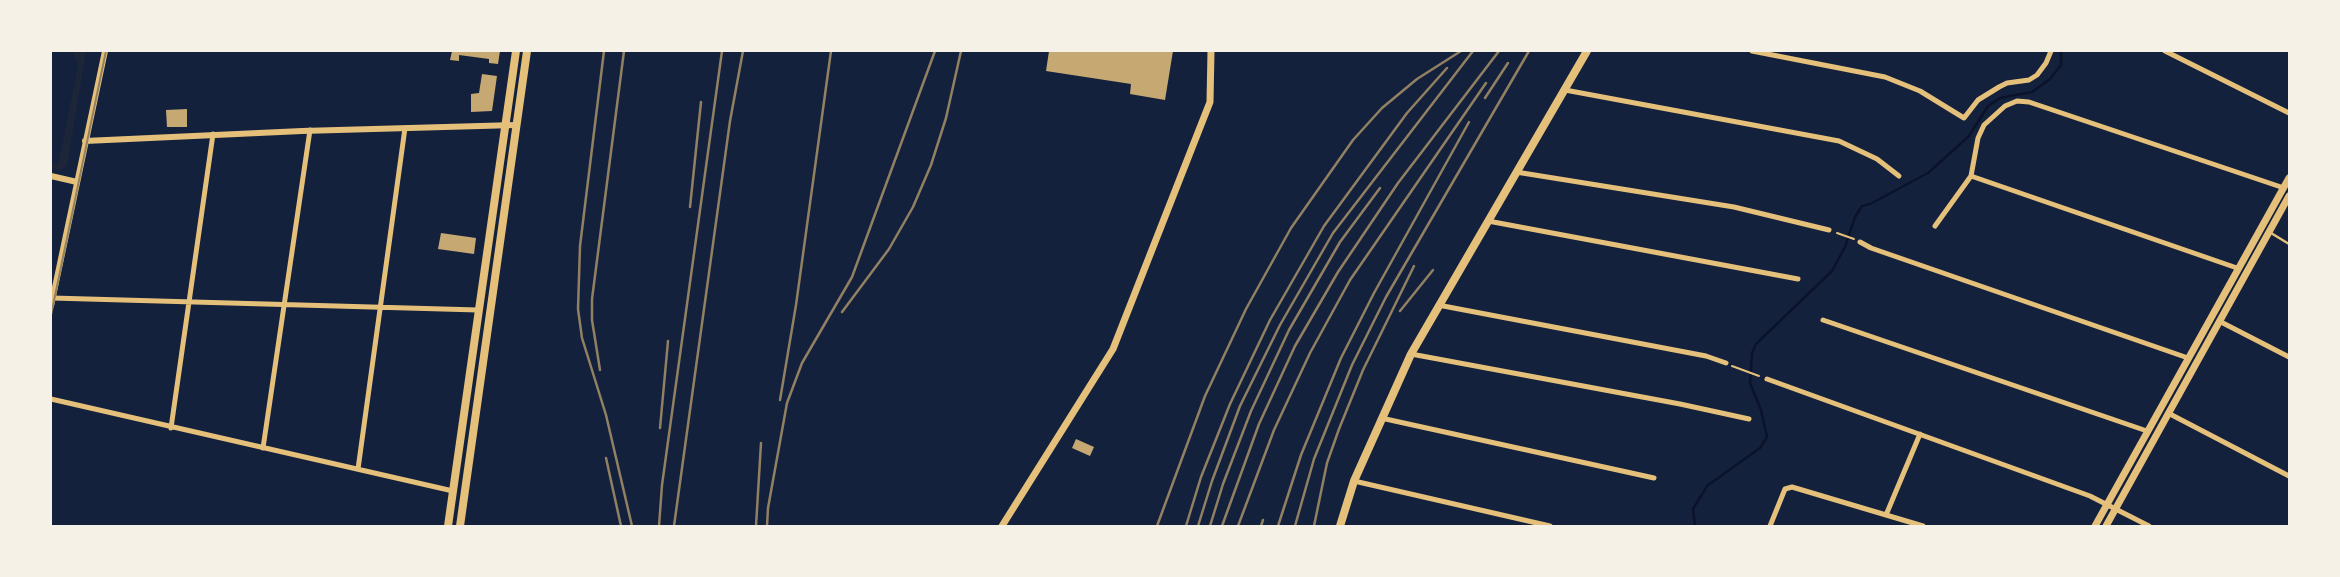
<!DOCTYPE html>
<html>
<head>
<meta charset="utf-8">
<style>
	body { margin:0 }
	#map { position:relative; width:2340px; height:577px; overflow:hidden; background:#14213d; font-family:Arial,sans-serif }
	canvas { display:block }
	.frame { position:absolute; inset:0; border:52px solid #f6f1e7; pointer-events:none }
</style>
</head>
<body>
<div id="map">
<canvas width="2340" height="577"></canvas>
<div class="frame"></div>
</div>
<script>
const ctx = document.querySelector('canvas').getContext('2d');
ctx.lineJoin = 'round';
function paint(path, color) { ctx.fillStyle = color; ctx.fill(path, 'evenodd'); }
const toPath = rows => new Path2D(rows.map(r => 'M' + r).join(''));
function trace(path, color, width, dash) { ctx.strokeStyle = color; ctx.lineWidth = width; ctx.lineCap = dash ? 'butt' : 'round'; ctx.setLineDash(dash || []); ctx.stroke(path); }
const green = toPath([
	[73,51,86,51,67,166,60,170,51,168,51,164,58,165,78,67]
]);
const stream = toPath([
	[1695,526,1693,509,1707,486,1760,448,1767,437,1761,410,1750,383,1752,353,1756,344,1832,271,1845,247,1855,217,1862,206,1870,204,1928,173,1969,136,1988,106,2000,98,2032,92,2050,79,2061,65,2061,51]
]);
const building = toPath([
	[452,51,500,51,498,64,489,63,489,59,459,55,459,61,450,60],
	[1049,51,1173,51,1165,100,1130,94,1131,84,1046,71],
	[482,74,497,76,492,111,471,112,471,94,479,93],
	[187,109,187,127,167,127,166,110],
	[441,233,476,238,474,254,438,249],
	[1076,439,1094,447,1090,456,1072,448]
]);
const path = toPath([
	[1837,233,1854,239],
	[1732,366,1759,376]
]);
const service = toPath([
	[2271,233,2289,244]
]);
const minor = toPath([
	[1752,51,1885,77,1920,91,1964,118,1978,100,1999,87,2007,83,2029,80,2037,75,2046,63,2051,51],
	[2165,51,2289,113],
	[1565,90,1839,141,1877,159,1899,176],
	[1516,172,1734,207,1829,230],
	[1971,176,2237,268],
	[1488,221,1798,279],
	[1935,226,1971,176,1978,138,1984,125,2005,106,2017,101,2029,102,2284,188],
	[1860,242,1871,248,2188,358],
	[52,298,478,310],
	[1438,305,1706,356,1726,363],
	[1823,320,2147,431],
	[2219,321,2289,357],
	[1411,354,1680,404,1749,419],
	[1767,379,2090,496,2149,526],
	[51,399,453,491],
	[2168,413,2289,476],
	[1381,418,1654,478],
	[171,428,213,134],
	[263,448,310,130],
	[358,469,405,128],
	[1354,481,1550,526],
	[1886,515,1920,434],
	[1770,526,1785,489,1792,487,1923,526]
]);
const tertiary = toPath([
	[85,141,302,131,516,125],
	[51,176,77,182],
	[51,306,105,51]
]);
const secondary = toPath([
	[1002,526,1113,349,1210,102,1211,51],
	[2095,526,2289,178],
	[2106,526,2289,196]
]);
const primary = toPath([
	[448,526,516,51],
	[460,526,527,51],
	[1340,526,1354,481,1411,354,1587,51]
]);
const tram = toPath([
	[51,315,106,51]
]);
const rail = toPath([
	[604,51,580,246,578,309,582,338,606,415,632,526],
	[1485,98,1508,63],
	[690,207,701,102],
	[1400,311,1433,270],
	[842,312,889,249,913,207,931,165,946,118,961,51],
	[600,370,592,320,592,299,624,51],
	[780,400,796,305,831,51],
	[660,428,668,341],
	[606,458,621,526],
	[659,526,662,485,722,51],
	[674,526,730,121,743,51],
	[756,526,761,443],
	[767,526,768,508,787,403,802,363,852,277,935,51],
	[1157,526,1205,396,1246,309,1291,228,1353,140,1382,108,1417,79,1461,51],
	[1186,526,1201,477,1230,404,1270,320,1324,226,1407,113,1447,68],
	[1198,526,1212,481,1240,406,1280,325,1333,233,1473,51],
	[1210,526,1223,484,1251,411,1289,330,1340,242,1380,188],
	[1222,526,1259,424,1295,346,1338,272,1398,183,1499,51],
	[1238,526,1274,430,1310,353,1350,280,1486,83],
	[1261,526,1263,520],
	[1278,526,1301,455,1341,358,1374,293,1469,122],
	[1295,526,1314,459,1352,365,1386,297,1529,51],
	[1314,526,1327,463,1339,429,1363,370,1414,266]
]);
paint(green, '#1d2539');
trace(stream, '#0b132b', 2.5);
paint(building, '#c6a872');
trace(path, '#e5c07b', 2);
trace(service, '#e5c07b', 2.5);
trace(minor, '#e5c07b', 5);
trace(tertiary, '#e5c07b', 6);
trace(secondary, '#e5c07b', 7);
trace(primary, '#e5c07b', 8);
trace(tram, '#918062', 2);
trace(rail, '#918062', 2.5);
</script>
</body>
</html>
